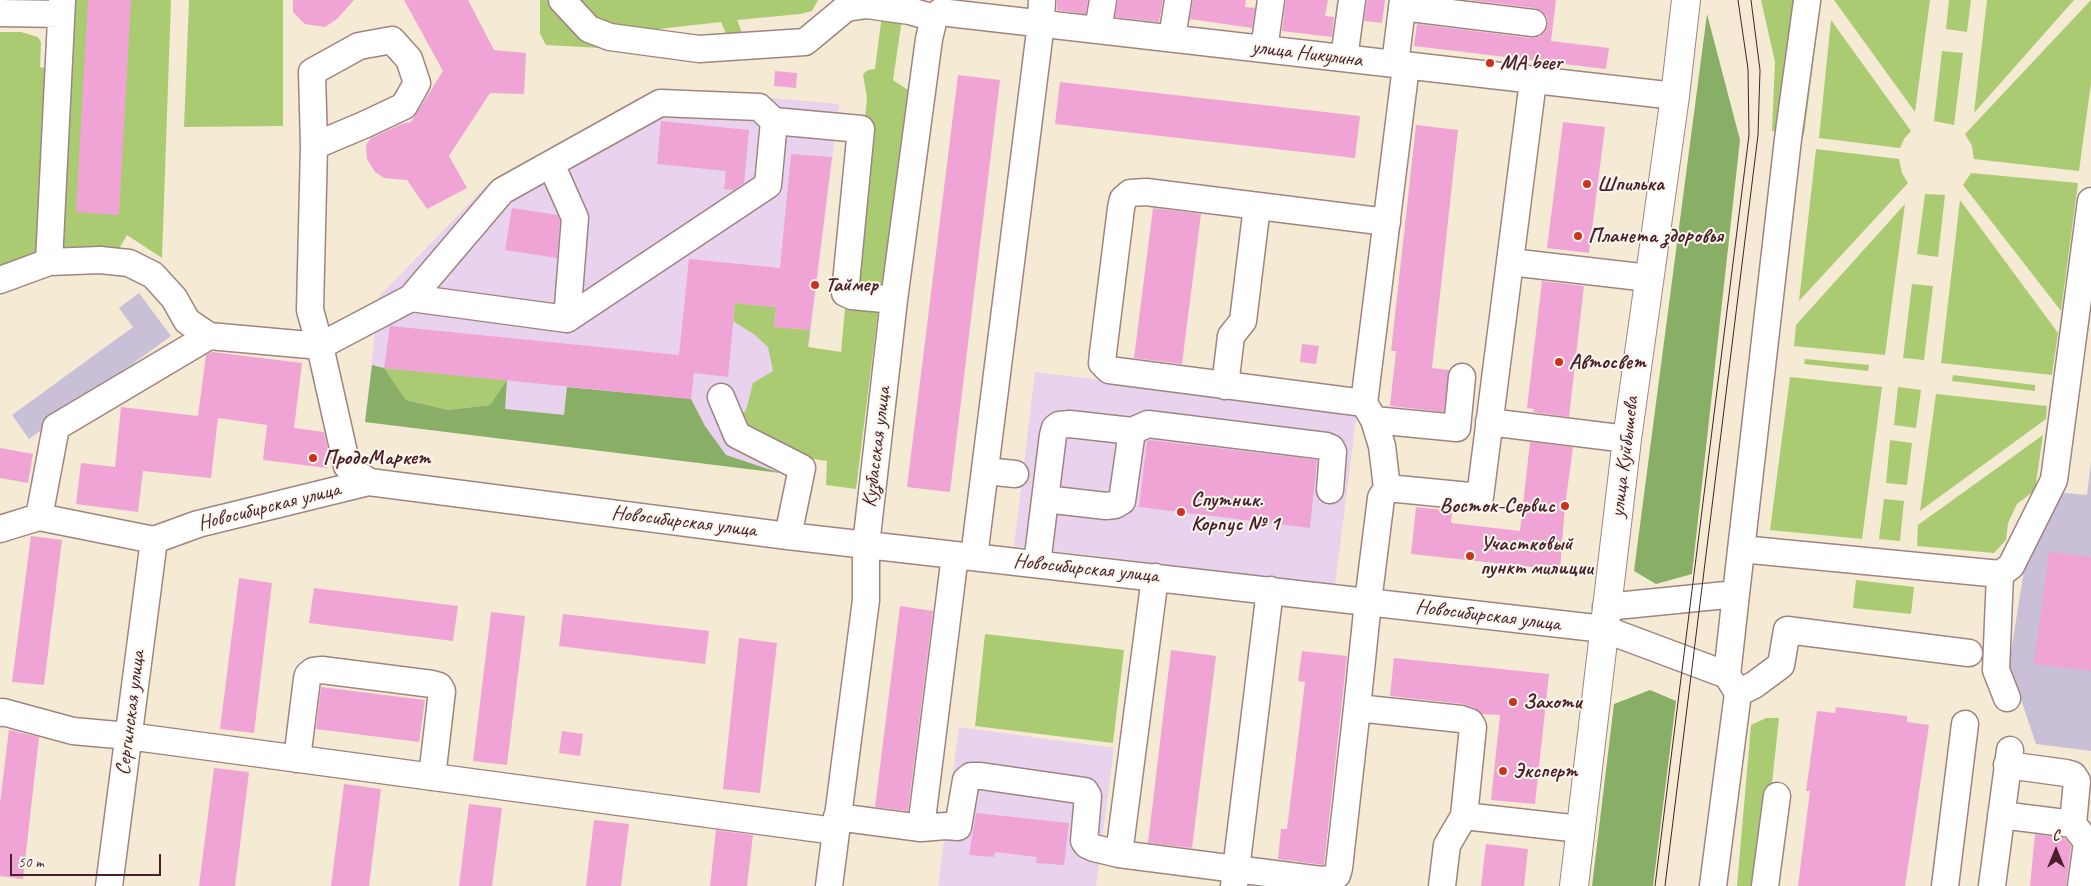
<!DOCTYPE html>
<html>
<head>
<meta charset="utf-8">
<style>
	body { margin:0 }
	#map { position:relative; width:2091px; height:886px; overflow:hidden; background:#f5ead4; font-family:Caveat,sans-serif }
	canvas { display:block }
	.north { position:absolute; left:2031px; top:826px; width:50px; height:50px; -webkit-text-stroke:4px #fbf7ec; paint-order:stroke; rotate:0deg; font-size:14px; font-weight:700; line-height:20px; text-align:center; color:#4a1f2b }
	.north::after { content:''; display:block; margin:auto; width:18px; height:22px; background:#4a1f2b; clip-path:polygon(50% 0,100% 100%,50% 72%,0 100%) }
	.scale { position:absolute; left:10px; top:854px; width:151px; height:22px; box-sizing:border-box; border:2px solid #4a1f2b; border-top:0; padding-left:6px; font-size:15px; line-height:18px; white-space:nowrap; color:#4a1f2b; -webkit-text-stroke:4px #fbf7ec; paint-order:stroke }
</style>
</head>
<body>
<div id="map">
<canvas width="2091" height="886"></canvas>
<div class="north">С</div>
<div class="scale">50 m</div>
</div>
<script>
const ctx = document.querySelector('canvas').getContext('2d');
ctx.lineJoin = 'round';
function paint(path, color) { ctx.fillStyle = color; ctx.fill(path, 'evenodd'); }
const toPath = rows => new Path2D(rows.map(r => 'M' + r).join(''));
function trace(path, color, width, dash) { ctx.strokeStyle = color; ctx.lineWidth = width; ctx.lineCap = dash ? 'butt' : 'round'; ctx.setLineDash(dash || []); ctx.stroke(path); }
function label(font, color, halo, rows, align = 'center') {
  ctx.font = font + ' Caveat,sans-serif'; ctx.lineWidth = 4; ctx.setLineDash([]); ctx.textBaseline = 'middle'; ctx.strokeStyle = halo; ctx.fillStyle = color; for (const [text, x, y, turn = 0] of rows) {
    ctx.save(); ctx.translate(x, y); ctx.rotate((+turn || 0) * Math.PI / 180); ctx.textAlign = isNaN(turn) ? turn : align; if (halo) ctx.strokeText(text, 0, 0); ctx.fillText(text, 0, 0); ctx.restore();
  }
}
const built = toPath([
	[663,88,839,104,793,474,365,422,379,297,490,182],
	[1035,372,1357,412,1335,585,1014,546],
	[959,727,1114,748,1096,886,938,886]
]);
const industrial = toPath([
	[139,293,171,336,29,439,12,415,133,327,119,308],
	[2091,462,2091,751,2036,744,2009,664,2029,539,2055,492,2087,495]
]);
const green = toPath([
	[70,0,171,0,162,258,127,235,117,252,61,251],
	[189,0,283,0,283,126,184,127],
	[540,0,548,0,553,11,575,32,654,51,546,45,540,34],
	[575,0,818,0,812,11,800,14,737,20,745,40,729,41,721,22,623,33,595,21],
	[1761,0,1821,0,1804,135,1772,131,1775,62],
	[1930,0,1915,112,1834,0],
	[1949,0,1971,0,1967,32,1946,29],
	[1987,0,2074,0,1974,113],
	[2091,0,2091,83,2079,171,1974,159,1972,146,1965,134],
	[882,15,902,19,893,80,908,90,882,287,849,284,867,98,863,74,868,70,875,69],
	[1831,20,1911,131,1904,139,1900,148,1819,138],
	[0,32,21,32,38,37,41,42,40,67,51,70,39,253,11,262,0,268],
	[1942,51,1963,53,1954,125,1934,121],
	[1816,149,1899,159,1902,173,1908,183,1799,301],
	[1971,173,2078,183,2061,311,1963,185],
	[1925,194,1945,195,1938,257,1917,254],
	[1960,200,2058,333,2052,375,1941,363],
	[1905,204,1885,355,1794,346,1796,325],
	[1912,284,1933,286,1924,360,1903,358],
	[735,303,776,307,774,327,810,330,808,347,841,352,845,309,878,312,856,489,826,485,827,461,794,456,759,439,738,419,746,410,753,383,773,371,768,347,755,335,733,321],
	[1805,359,1869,365,1868,371,1804,364],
	[384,368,507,380,490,405,448,410,406,400],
	[1953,375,2035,385,2035,391,1952,381],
	[1790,377,1882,387,1862,539,1770,530],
	[1898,387,1921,390,1916,428,1894,425],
	[1936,394,2047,406,2046,419,1920,511],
	[2043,435,2035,490,2017,504,2008,523,2006,540,1994,553,1917,546,1918,525],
	[1890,440,1912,443,1907,485,1886,483],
	[1884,499,1904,501,1900,541,1879,539],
	[1856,580,1914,587,1911,614,1853,608],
	[985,634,1124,650,1113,743,975,726],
	[1766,718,1779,718,1761,886,1737,886,1751,725]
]);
const forest = toPath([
	[1707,14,1740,140,1692,574,1656,584,1634,571],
	[372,365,384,368,406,400,448,410,490,405,507,380,505,409,564,415,567,387,691,399,705,426,726,455,780,473,365,422],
	[1650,690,1676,701,1653,886,1592,886,1614,704]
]);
const building = toPath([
	[88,0,131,0,119,215,76,212],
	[293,0,354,0,337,19,325,27,305,24,293,12],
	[404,0,468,0,494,50,526,53,524,94,490,93,449,156,467,188,427,209,407,180,384,178,375,172,367,159,366,145,371,138,402,124,411,122,443,71],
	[1057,0,1088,0,1086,14,1057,10],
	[1118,0,1163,0,1159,22,1115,17],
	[1193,0,1246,0,1245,7,1255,8,1252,28,1190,19],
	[1286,0,1328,0,1325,16,1334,17,1332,37,1282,31],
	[1367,0,1385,0,1382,23,1364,21],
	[1468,0,1556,0,1551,41,1609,48,1606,69,1414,46,1417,24,1531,38,1539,37,1545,32,1548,25,1547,17,1542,11,1535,8],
	[775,71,797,73,796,88,774,86],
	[958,75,1000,80,950,492,907,487],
	[1060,82,1360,116,1355,158,1055,124],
	[661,121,749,130,744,183,734,190,724,189,726,171,657,164],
	[1563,122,1605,127,1589,253,1547,248],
	[1416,125,1458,130,1432,368,1449,370,1444,412,1390,406,1396,351,1391,351],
	[791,154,832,157,810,330,774,327,776,307,735,303,728,377,694,373,691,399,384,368,390,326,679,355,689,259,780,268],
	[512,208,557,215,560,221,557,258,505,250],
	[1153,208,1201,214,1182,364,1134,358],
	[1542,281,1584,286,1569,417,1533,412,1534,409,1527,408],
	[1302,344,1319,346,1316,364,1300,362],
	[212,352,302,363,294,428,324,432,329,453,327,468,263,460,267,425,218,418,211,478,143,471,138,512,76,504,81,463,115,467,121,407,198,416,206,355],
	[1150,440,1317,460,1310,528,1139,507,1147,441],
	[1530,442,1573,447,1565,506,1560,570,1411,554,1416,507,1452,511,1451,523,1520,531],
	[0,448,33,454,28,483,0,478],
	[31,536,62,540,44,685,12,682],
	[2049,552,2091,557,2091,671,2034,664],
	[239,578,272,583,254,733,220,729],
	[314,588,458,606,453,641,309,623],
	[900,606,933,611,908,811,875,807],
	[491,612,525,616,507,765,473,761],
	[563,614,709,631,705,664,559,646],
	[739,638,777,643,760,793,723,789],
	[1171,650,1216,656,1192,848,1148,843],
	[1302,651,1347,656,1324,865,1278,859,1281,829,1287,829,1305,682,1298,681],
	[1394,658,1549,674,1535,804,1491,800,1500,715,1482,714,1475,708,1463,704,1390,696],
	[321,687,425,700,419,742,316,729],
	[1836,707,1907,716,1907,722,1929,725,1905,886,1798,886,1810,791,1806,791,1817,711,1835,713],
	[9,730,39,737,23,879,0,876,0,803],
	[562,731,583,734,580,756,559,753],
	[214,768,249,772,235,886,199,886],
	[344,784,381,789,369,886,331,886],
	[469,804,502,808,492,886,459,886],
	[976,813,1069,823,1064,865,1036,863,1037,857,995,852,994,857,969,855],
	[594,820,629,824,621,886,586,886],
	[716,830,753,835,747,886,710,886],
	[2035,834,2065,838,2071,846,2066,886,2030,886],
	[1486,844,1528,849,1524,886,1481,886]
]);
const minor = toPath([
	[562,0,589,29,610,37,699,49,805,42,846,8,867,5,910,11,934,18],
	[1402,7,1533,23],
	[0,13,60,14],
	[1098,30,1103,0],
	[1172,38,1178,0],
	[1264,49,1271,0],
	[1344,58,1352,0],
	[1395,64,1403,0],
	[314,146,312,72,359,46,392,40,409,59,417,83,404,106,366,124,314,146,310,310,320,346,411,298,567,319,768,185,774,121,861,129,845,293,852,296,894,300],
	[551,164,575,218,567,319],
	[49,262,62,0],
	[1510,262,1649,278],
	[0,280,49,262,100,260,129,263,153,275,174,298,187,321,209,336],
	[411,298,502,191,660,103,759,107,774,121],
	[1225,386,1231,336,1243,321,1257,206],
	[721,397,737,435,802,468,788,536],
	[1364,403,1109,370,1102,363,1103,353,1121,208,1123,199,1130,193,1146,192,1387,222],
	[1374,420,1457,428,1462,377],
	[1489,422,1627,439],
	[985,471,1015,474],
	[1387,488,1382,446,1374,420,1364,403,1406,66],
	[1045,499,1106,506,1115,505,1122,501,1132,431],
	[0,529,39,517],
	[154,540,198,524,369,482,788,536,1604,629,1727,675,1738,693,1754,685,1781,665,1787,630,1969,653],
	[154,540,39,517,56,427,209,336,320,346,347,466,369,482],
	[1741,549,2000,574,1996,670,2007,698],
	[974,557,1041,23,1042,0],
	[1037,564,1053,435,1055,428,1059,425,1070,424,1132,431,1148,424,1326,446,1331,448,1333,452,1330,490],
	[2000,574,2011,566,2054,480,2091,201],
	[1155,577,1119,854,1321,880,1331,879,1337,875,1339,868,1357,708],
	[1736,594,1788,139,1807,1],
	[1606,607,1736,594,1727,675],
	[0,713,3,712,73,731,128,736,835,831],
	[297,759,307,679,308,675,313,671,322,670,432,684,439,686,442,691,432,777],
	[2007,765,2066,773,2073,775,2077,781,2073,824,2087,842,2081,886],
	[2001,815,2073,824],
	[1464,816,1580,829],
	[837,817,921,828,946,826,958,827,966,780,971,776,981,776,1085,791,1088,796,1084,841,1087,845,1094,848,1119,854],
	[921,828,955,555],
	[109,886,154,540],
	[829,886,866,600,866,545,894,300,929,39,934,18,940,12,1675,96],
	[1234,886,1270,590],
	[1442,886,1447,845,1464,816,1473,727,1470,722,1461,719,1357,708,1368,602,1381,498,1387,488,1480,497,1533,81],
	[1713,886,1738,693],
	[1765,886,1777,796],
	[1945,886,1965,724],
	[1992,886,2010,750]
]);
const major = toPath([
	[1574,886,1627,439,1675,96,1686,0]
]);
const tram = toPath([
	[1655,886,1749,135,1748,69,1738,0],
	[1665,886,1758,135,1760,70,1751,0]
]);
const markers = [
	[1490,63,5,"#c8321e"],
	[1587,184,5,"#c8321e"],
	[1578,236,5,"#c8321e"],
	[815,285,5,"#c8321e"],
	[1559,362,5,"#c8321e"],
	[313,458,5,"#c8321e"],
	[1565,506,5,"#c8321e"],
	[1181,512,5,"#c8321e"],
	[1470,556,5,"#c8321e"],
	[1513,702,5,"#c8321e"],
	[1503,771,5,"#c8321e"]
];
const streetNames = [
	["улица Никулина",1307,54,7],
	["Кузбасская улица",877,447,-83],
	["улица Куйбышева",1625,457,-83],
	["Новосибирская улица",269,507,-14],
	["Новосибирская улица",684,522,7],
	["Новосибирская улица",1086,569,6],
	["Новосибирская улица",1488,616,7],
	["Сергинская улица",131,713,-83]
];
const poiNames = [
	["MA beer",1500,63],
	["Шпилька",1597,184],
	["Планета здоровья",1588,236],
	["Таймер",825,285],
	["Автосвет",1569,362],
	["ПродоМаркет",323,458],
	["Спутник.",1191,500],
	["Корпус № 1",1191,524],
	["Восток-Сервис",1555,506,"right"],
	["Участковый",1480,544],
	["пункт милиции",1480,568],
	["Захоти",1523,702],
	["Эксперт",1513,771]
];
paint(built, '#e8d2ee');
paint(industrial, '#c9bfd7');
paint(green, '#abcb73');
paint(forest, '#88af65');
paint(building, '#f0a4d5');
trace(minor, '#a08480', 29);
trace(major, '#a08480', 30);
trace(minor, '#fff', 26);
trace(major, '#fff', 28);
trace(tram, '#4a1f2b', 1);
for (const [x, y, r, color] of markers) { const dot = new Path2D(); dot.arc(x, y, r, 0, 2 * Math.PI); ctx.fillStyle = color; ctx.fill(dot); trace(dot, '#fbf7ec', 2); }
label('21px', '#4a1f2b', '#fbf7ec', streetNames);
label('bold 21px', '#4a1f2b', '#fbf7ec', poiNames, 'left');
</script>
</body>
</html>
